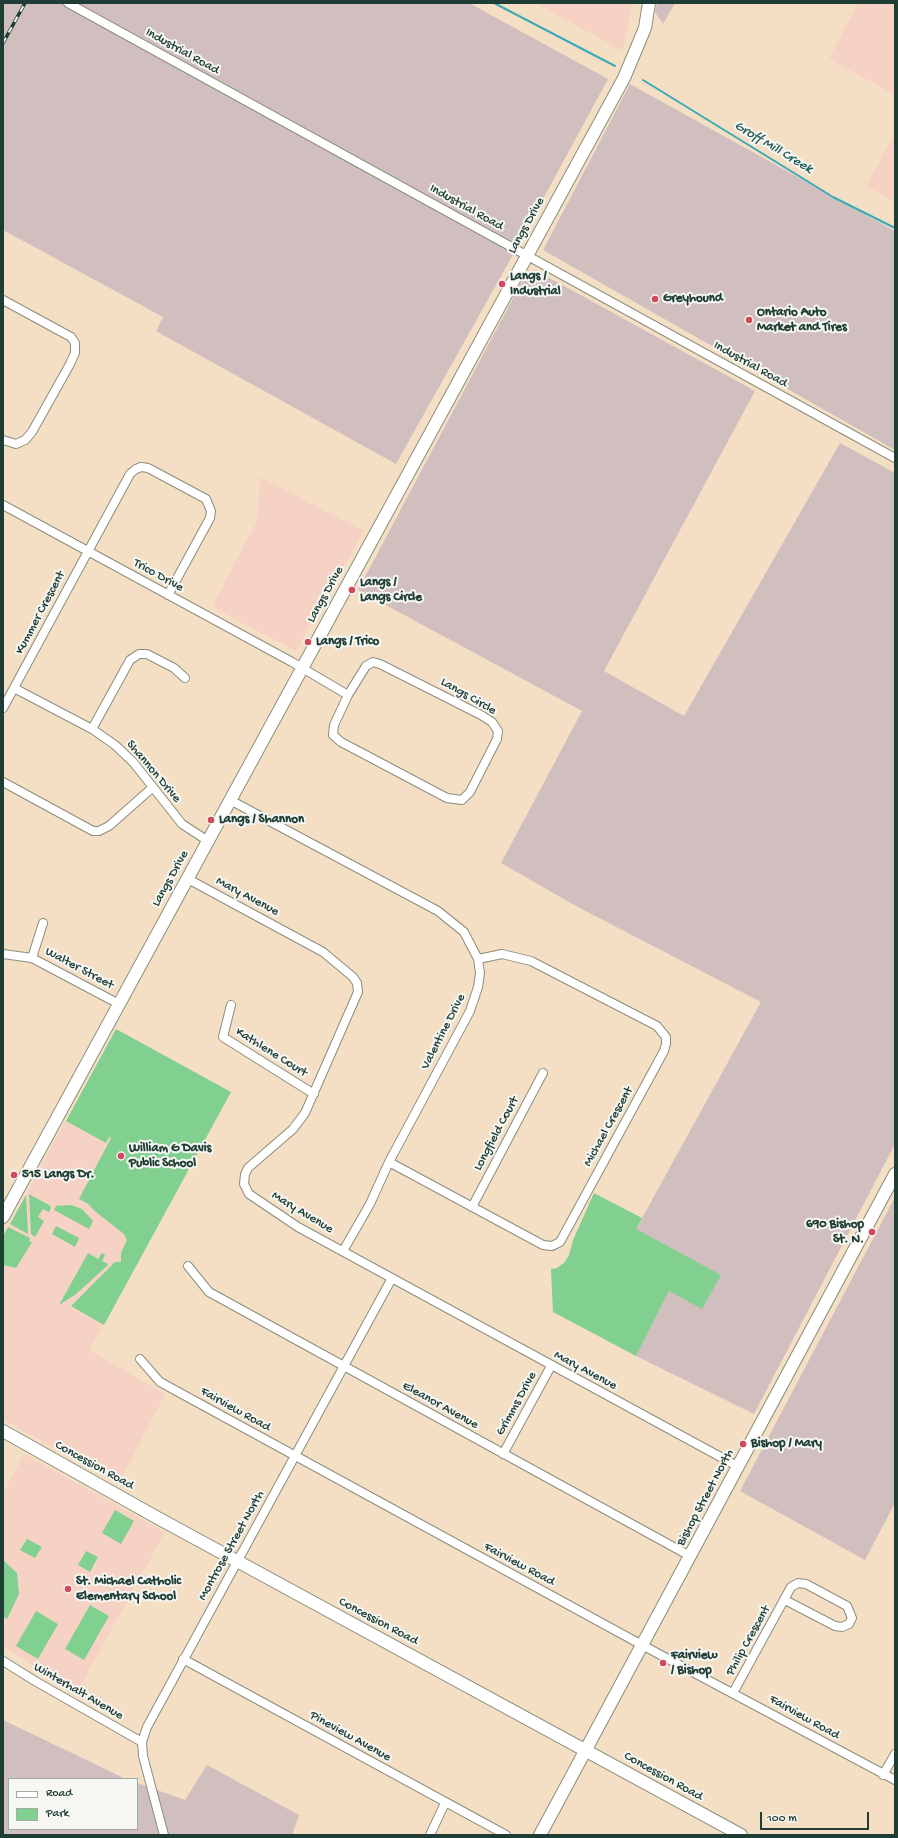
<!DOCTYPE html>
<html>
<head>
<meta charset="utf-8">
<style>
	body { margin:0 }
	#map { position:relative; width:898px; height:1838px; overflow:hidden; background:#f4dfc4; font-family:"Gochi Hand",sans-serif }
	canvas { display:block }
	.frame { position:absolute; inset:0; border:4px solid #1f3d34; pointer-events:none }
	.legend { position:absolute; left:8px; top:1778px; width:130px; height:52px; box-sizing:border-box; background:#f6f6f2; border:1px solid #a0aca6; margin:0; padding:5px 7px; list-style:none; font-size:12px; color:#1f3d34 }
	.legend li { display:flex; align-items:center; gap:8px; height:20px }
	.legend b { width:20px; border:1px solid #a0aca6 }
	.scale { position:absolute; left:760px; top:1812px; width:109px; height:18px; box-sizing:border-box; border:2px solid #1f3d34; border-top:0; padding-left:5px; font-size:12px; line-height:14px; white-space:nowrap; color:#1f3d34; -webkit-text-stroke:3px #f6f6f2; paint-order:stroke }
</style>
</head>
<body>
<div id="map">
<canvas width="898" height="1838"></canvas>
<div class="frame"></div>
<ul class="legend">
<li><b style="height:5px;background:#fff"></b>Road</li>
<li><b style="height:11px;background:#81d090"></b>Park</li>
</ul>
<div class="scale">100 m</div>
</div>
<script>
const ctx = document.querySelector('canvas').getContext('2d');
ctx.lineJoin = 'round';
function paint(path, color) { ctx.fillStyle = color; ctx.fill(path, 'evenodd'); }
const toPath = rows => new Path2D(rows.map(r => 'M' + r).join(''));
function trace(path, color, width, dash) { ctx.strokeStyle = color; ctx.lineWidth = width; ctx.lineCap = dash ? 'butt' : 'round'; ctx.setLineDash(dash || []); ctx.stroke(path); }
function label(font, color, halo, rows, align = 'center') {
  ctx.font = font + ' "Gochi Hand",sans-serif'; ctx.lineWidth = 4; ctx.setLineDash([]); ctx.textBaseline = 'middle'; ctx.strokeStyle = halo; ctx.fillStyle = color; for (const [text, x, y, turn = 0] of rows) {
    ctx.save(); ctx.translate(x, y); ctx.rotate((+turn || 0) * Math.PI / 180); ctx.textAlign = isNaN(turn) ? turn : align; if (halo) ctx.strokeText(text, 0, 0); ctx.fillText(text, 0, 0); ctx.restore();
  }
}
const built = toPath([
	[535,3,632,3,623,51],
	[858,3,895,3,895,95,829,59],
	[895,133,895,202,866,186],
	[260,477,364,531,296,651,212,607,258,519],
	[116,1029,231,1092,89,1350,165,1394,119,1483,3,1420,3,1236],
	[24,1454,165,1532,77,1692,3,1647,3,1494]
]);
const industrial = toPath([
	[3,3,469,3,608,79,510,260,396,464,156,331,163,317,3,230],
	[657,3,675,3,663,24,655,12],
	[630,84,895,231,895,450,543,250],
	[535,270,755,391,604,671,684,716,840,443,895,473,895,1144,754,1414,636,1356,669,1291,636,1229,761,1002,576,906,501,863,582,711,358,590,527,272],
	[895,1197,895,1503,865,1560,740,1491],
	[3,1720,126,1779,9,1779,9,1829,137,1829,137,1783,185,1800,207,1765,299,1815,292,1835,3,1835]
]);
const green = toPath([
	[116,1029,231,1092,104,1325,71,1306,115,1262,121,1262,121,1253,127,1240,124,1234,96,1212,87,1203,79,1199,111,1138,109,1137,106,1143,66,1121],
	[594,1193,642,1218,636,1229,721,1275,702,1309,669,1291,636,1356,553,1312,551,1269,557,1268,564,1263,569,1255,573,1240],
	[29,1194,49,1205,51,1208,49,1212,43,1209,38,1217,44,1221,35,1237,31,1234],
	[26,1195,28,1234,10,1224],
	[71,1205,82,1209,93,1221,89,1229,54,1210,56,1206],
	[56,1226,79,1238,75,1247,52,1234],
	[8,1227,30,1238,29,1241,32,1242,16,1268,3,1265,3,1236],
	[88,1253,98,1259,102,1253,105,1255,102,1261,108,1264,107,1266,76,1294,59,1305],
	[115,1510,134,1521,121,1544,102,1533],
	[27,1539,42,1547,35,1558,20,1550],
	[86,1551,98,1557,90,1572,78,1565],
	[3,1560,17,1573,19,1594,7,1619,3,1616],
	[90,1605,109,1616,84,1660,65,1649],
	[36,1611,58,1624,38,1659,16,1646]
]);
const stream = toPath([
	[494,3,615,66],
	[643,80,833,197,895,228]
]);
const street = toPath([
	[68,3,895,458],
	[3,300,71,337,75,343,75,353,70,364,32,432,25,440,16,444,3,440],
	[3,505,292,662,348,695,366,666,373,662,380,664,481,715,492,722,498,731,497,739,470,792,462,800,447,798,341,742,333,735,334,725,348,695],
	[14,688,92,729,115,745,133,762,182,824,208,841],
	[3,708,130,474,136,469,141,467,148,468,206,499,211,511,210,518,168,595],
	[92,729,130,660,139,654,147,654,174,668,185,678],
	[3,782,93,831,99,831,109,826,152,788],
	[230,800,438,911,464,932,478,959,480,973,478,987,470,1011,389,1162,370,1204,343,1251],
	[188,879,323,952,353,977,357,983,358,992,305,1113,293,1129,248,1168,245,1174,244,1184,249,1194,298,1227,739,1467],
	[3,954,32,958,119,1004],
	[32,958,43,923],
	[231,1005,223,1037,314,1094],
	[389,1162,543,1245,552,1246,560,1242,664,1051,666,1044,666,1037,657,1026,531,961,502,954,478,959],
	[472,1207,543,1073],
	[188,1266,209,1292,690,1556],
	[140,1359,160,1382,642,1645,895,1780],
	[503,1454,551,1366],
	[183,1659,506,1835],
	[3,1661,35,1681,142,1742],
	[733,1693,791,1587,798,1583,806,1584,847,1606,852,1618,849,1624,842,1627,835,1626,785,1600],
	[883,1775,895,1754],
	[164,1835,143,1756,142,1742,147,1727,392,1278],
	[430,1835,445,1803]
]);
const secondary = toPath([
	[3,1217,624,78,645,28,649,3],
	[3,1431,156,1517,741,1835],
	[540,1835,895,1174]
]);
const rail = toPath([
	[3,43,25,3]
]);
const markers = [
	[502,284,4,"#d1495b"],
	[655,299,4,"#d1495b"],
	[749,320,4,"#d1495b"],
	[352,590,4,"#d1495b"],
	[308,642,4,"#d1495b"],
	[211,820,4,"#d1495b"],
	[121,1156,4,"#d1495b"],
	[14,1175,4,"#d1495b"],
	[872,1232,4,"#d1495b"],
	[743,1444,4,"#d1495b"],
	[68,1589,4,"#d1495b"],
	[663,1663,4,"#d1495b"]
];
const streetNames = [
	["Industrial Road",182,52,29],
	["Industrial Road",466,208,29],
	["Langs Drive",527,226,-61],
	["Industrial Road",750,365,29],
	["Trico Drive",158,576,29],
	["Langs Drive",326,595,-61],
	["Kummer Crescent",41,613,-62],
	["Langs Circle",468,697,30],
	["Shannon Drive",153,772,50],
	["Langs Drive",171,879,-61],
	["Mary Avenue",247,897,28],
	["Walter Street",79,969,28],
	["Valentine Drive",444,1032,-63],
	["Kathlene Court",271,1053,32],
	["Michael Crescent",609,1127,-61],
	["Longfield Court",497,1134,-62],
	["Mary Avenue",302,1213,31],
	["Mary Avenue",585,1371,28],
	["Grimms Drive",517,1404,-61],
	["Eleanor Avenue",440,1406,29],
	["Fairview Road",235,1410,29],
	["Concession Road",94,1466,29],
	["Bishop Street North",706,1498,-62],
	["Montrose Street North",232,1546,-61],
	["Fairview Road",519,1565,28],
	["Concession Road",378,1622,28],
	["Philip Crescent",749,1641,-61],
	["Winterhalt Avenue",78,1692,30],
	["Fairview Road",804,1718,29],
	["Pineview Avenue",350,1737,29],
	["Concession Road",663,1777,29]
];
const poiNames = [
	["Langs /",510,277],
	["Industrial",510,292],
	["Greyhound",663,299],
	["Ontario Auto",757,313],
	["Market and Tires",757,328],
	["Langs /",360,583],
	["Langs Circle",360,598],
	["Langs / Trico",316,642],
	["Langs / Shannon",219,820],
	["William G Davis",129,1149],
	["Public School",129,1164],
	["515 Langs Dr.",22,1175],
	["690 Bishop",864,1225,"right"],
	["St. N.",864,1240,"right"],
	["Bishop / Mary",751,1444],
	["St. Michael Catholic",76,1582],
	["Elementary School",76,1597],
	["Fairview",671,1656],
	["/ Bishop",671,1671]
];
const waterNames = [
	["Groff Mill Creek",773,148,31]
];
paint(built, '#f6d2c5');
paint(industrial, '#d1bfbf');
paint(green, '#81d090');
trace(stream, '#3aaab7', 2);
trace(street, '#8a8e7c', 10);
trace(secondary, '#8a8e7c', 14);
trace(street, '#fff', 8);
trace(secondary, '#fff', 12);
trace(rail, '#1f3d34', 3.5);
trace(rail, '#f6f6f2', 2, [6]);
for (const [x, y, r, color] of markers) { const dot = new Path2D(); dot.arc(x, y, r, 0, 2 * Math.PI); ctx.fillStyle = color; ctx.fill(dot); trace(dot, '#f6f6f2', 1.5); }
label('13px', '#1f3d34', '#f6f6f2', streetNames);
label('bold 13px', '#1f3d34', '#f6f6f2', poiNames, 'left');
label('italic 14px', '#275e5b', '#f6f6f2', waterNames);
</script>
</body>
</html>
